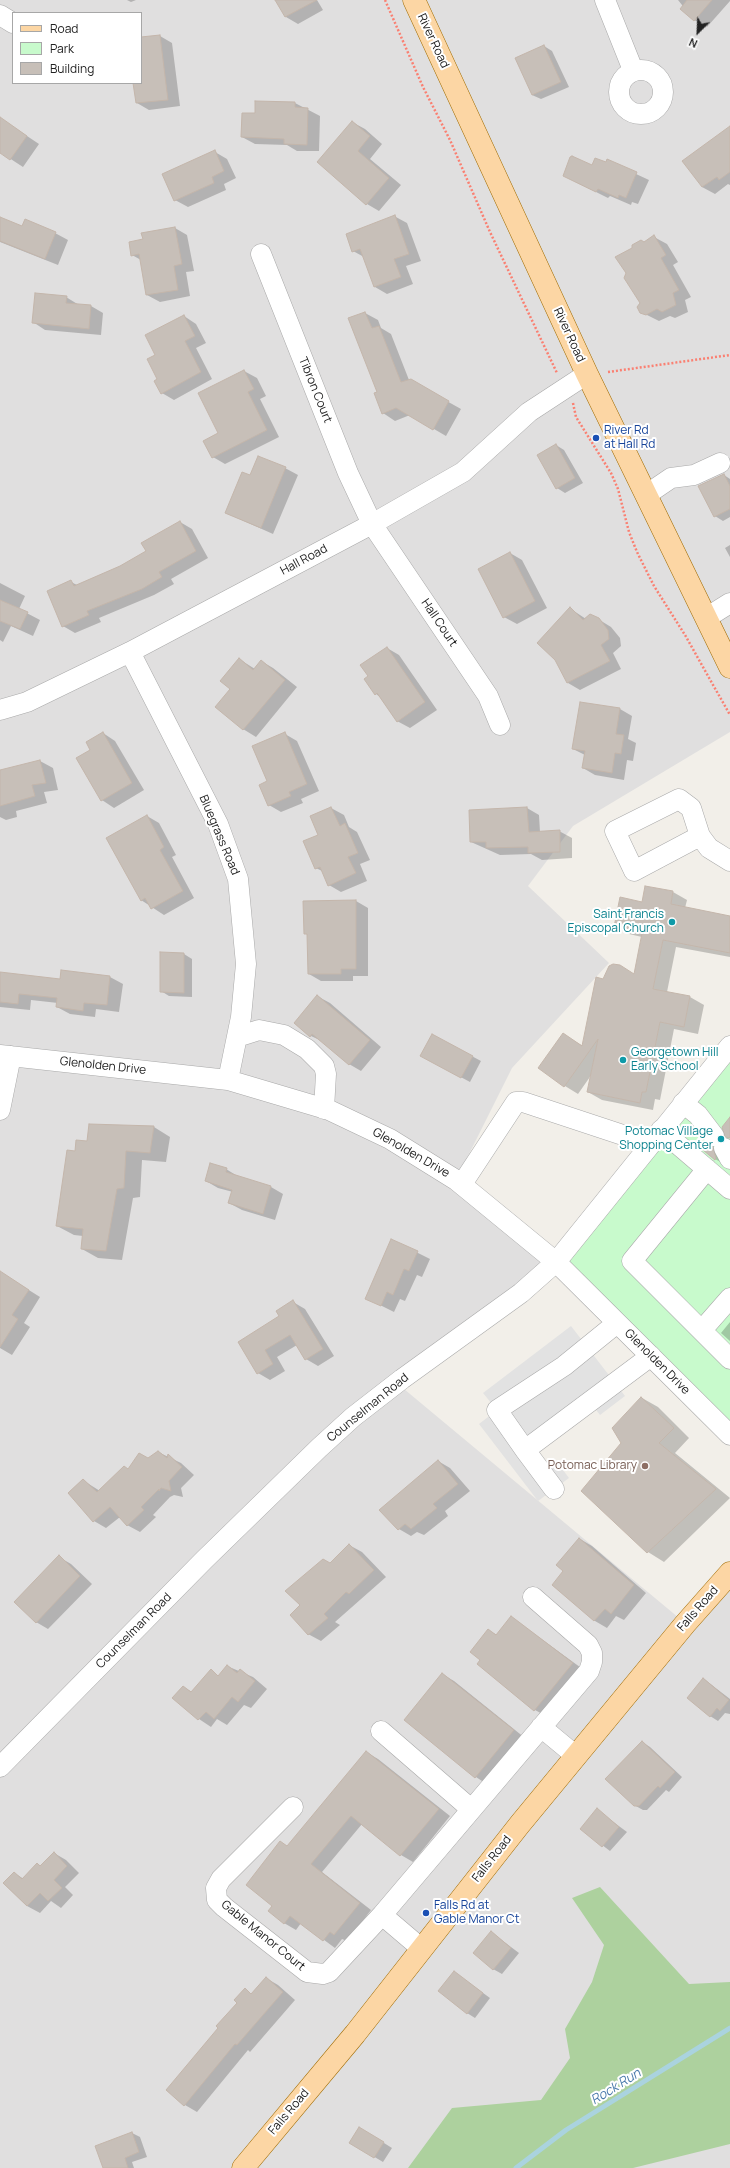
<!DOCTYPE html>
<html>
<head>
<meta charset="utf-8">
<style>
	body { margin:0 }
	#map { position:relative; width:730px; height:2168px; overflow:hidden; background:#f2efe9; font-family:Manrope,sans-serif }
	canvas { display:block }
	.legend { position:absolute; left:12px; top:12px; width:130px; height:72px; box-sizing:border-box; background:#fff; border:1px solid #a7a7a7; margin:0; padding:5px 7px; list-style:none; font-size:12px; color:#222 }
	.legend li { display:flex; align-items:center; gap:8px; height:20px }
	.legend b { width:20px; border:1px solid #a7a7a7 }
	.north { position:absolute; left:678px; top:12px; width:40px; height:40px; -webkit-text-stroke:3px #fff; paint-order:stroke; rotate:204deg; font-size:11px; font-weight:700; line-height:16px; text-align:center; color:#222 }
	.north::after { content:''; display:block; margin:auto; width:14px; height:18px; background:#222; clip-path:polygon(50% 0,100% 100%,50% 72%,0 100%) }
</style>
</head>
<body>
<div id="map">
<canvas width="730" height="2168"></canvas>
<ul class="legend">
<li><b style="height:5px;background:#fcd6a4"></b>Road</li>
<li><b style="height:11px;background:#c8facc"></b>Park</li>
<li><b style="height:11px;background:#c7bfb8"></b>Building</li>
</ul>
<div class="north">N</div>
</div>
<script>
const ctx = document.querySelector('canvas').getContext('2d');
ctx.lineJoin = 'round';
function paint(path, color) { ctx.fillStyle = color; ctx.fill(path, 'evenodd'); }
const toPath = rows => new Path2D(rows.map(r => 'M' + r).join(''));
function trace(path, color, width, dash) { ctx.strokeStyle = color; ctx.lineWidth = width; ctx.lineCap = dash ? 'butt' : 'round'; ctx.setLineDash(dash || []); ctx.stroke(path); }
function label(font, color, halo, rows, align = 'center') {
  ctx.font = font + ' Manrope,sans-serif'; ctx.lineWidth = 4; ctx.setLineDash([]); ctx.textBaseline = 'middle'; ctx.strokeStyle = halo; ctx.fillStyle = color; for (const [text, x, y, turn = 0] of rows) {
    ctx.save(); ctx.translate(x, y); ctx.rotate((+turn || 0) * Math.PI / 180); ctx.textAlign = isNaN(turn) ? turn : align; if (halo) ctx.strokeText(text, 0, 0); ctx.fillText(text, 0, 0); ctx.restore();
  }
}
const residential = toPath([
	[0,0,730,0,730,732,573,826,528,886,609,963,512,1068,456,1180,556,1262,398,1384,685,1623,730,1573,730,2168,0,2168],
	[13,13,141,13,141,83,13,83]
]);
const forest = toPath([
	[600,1887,689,1984,730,1982,730,2144,633,2168,408,2168,452,2108,541,2100,570,2058,565,2029,592,1982,604,1945,572,1898]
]);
const park = toPath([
	[730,1046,730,1435,556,1262]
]);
const parking = toPath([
	[571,1326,625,1396,600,1415,589,1401,525,1449,540,1469,554,1458,569,1478,538,1501,479,1424,497,1410,483,1393]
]);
const shadow = toPath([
	[127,0,136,0,131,2],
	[276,0,317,0,323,10,298,24,286,17],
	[678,0,730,0,730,1,707,27,694,20],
	[160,36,172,43,180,106,149,110,137,103,134,83,141,83,141,38],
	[544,46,552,51,569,87,541,99,532,95],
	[295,103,320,116,319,151,297,151,287,145,255,144,242,137,256,114],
	[0,118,39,144,23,167,0,152],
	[352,122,365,129,382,144,370,159,401,185,379,211,367,204],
	[730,129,730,185,728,184,715,194,702,187],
	[215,152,227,159,236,178,224,184,226,190,188,207,175,200],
	[608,161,649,180,638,204,632,202,631,205,610,196,608,198,576,182,592,166,607,163],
	[394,216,407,223,421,261,406,266,413,284,387,294,375,287,364,257,353,251],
	[0,218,23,227,55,233,68,240,58,265,0,242],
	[175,228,187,235,194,271,186,272,190,296,160,302,147,295,141,260,132,255,144,240],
	[654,237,667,244,678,262,673,265,691,297,685,300,688,312,675,318,670,316,659,321,641,312,645,243],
	[66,297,79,305,91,306,103,313,101,335,45,330,33,322],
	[365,313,378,320,381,328,391,334,409,380,461,409,446,436,410,415,395,421,383,413],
	[184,316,196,324,206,343,196,348,212,379,174,400,162,393,156,355],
	[244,371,257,378,266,396,260,399,279,437,225,464,213,457,219,434],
	[556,445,564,450,583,483,565,493,557,488],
	[285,468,298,475,273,534,226,513,250,477],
	[724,475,730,479,730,517,723,521,715,516],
	[180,522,192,529,208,558,171,579,174,584,154,595,99,618,101,622,75,633,63,626,71,582,77,585,120,567,147,552],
	[730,545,730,557,725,548],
	[510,553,522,560,547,608,517,624,504,617],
	[0,583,25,596,19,609,40,620,33,636,11,626,3,642,0,640],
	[571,609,586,619,598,619,611,627,620,638,621,646,613,653,621,669,580,690,568,683,556,659],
	[387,648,399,655,437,710,410,728,397,721,380,697,376,694,369,676],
	[239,659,255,669,261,661,273,668,297,687,256,737,243,729,232,689],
	[620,709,632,716,628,739,636,743,633,761,627,760,624,780,595,775,583,768,585,755,573,749],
	[103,733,115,741,144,790,114,808,102,800,91,750],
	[285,734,297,741,319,791,301,799,303,803,281,812,269,805,268,782],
	[40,761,53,768,58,790,44,792,47,803,16,811,17,817,6,820,0,817,0,771],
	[331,808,344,815,349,827,357,832,370,860,360,864,367,881,341,892,329,885,324,872,316,868,319,835],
	[527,808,539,815,540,832,559,831,572,838,572,858,542,860,531,854,500,855,471,842],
	[147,816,159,823,176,855,172,857,194,898,164,915,141,900],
	[646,887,673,892,687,900,685,908,730,917,730,957,676,947,667,992,690,997,704,1005,698,1034,674,1029,660,1100,655,1099,653,1110,602,1100,588,1092,592,1074,578,1094,565,1086,563,1034,583,1046,604,980,635,975,642,937,629,934,615,927,643,903],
	[356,901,368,908,368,976,353,976,353,981,321,981,309,974,308,935,305,933,304,902],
	[184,954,192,959,192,997,169,996,161,991],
	[62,971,110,977,123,984,119,1012,96,1009,95,1017,70,1014,57,1007,58,1003,31,1000,30,1010,0,1007,0,973,61,980],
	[317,996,330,1003,381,1047,361,1071,349,1064,324,1042,311,1036,295,1023],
	[432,1035,481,1061,470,1082,429,1060],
	[154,1127,170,1137,166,1162,142,1160,140,1197,133,1198,122,1260,98,1258,82,1249,83,1236,74,1235,57,1226,75,1152,88,1142],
	[712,1148,725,1155,728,1166,715,1159],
	[226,1169,239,1177,271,1187,283,1194,275,1220,242,1210,229,1203,233,1192,218,1188,206,1181],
	[392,1240,430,1259,422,1277,417,1275,405,1301,400,1299,394,1312,366,1298],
	[0,1272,40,1297,24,1323,30,1327,12,1355,0,1348],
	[293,1302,305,1309,334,1356,318,1366,306,1359,297,1345,277,1357,285,1371,270,1380,258,1373,239,1342,281,1317],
	[730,1322,730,1341,721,1333],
	[642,1398,658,1407,689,1438,675,1453,730,1498,664,1562,648,1552,582,1491,622,1443],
	[158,1452,181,1463,194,1475,181,1488,183,1497,174,1495,170,1497,153,1515,156,1517,140,1532,127,1525,120,1517,106,1528,94,1521,84,1481,100,1491],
	[438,1461,450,1468,470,1491,445,1511,448,1516,424,1535,417,1532,411,1536,399,1529,381,1510],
	[580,1539,592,1546,646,1593,624,1620,616,1616,607,1628,595,1621,553,1585,565,1571],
	[349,1545,362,1552,386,1577,335,1622,340,1625,321,1641,308,1634,302,1605,330,1564],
	[59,1557,71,1564,92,1584,48,1629,36,1622],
	[511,1617,584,1670,546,1716,535,1710,481,1660,488,1630,497,1635],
	[227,1666,253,1677,267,1689,251,1708,244,1705,227,1725,217,1719,211,1727,199,1719,174,1698,183,1687,192,1692,211,1671,219,1676],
	[442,1674,454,1681,525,1738,488,1785,476,1777,406,1719],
	[704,1679,730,1699,730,1714,725,1713,718,1721,710,1716],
	[642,1742,650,1747,682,1777,669,1792,666,1790,647,1810,643,1810,634,1805],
	[366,1752,378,1759,450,1816,413,1862,401,1855,362,1824,322,1872,371,1910,347,1941,342,1939,335,1948,301,1923,296,1930,284,1923,274,1905,280,1842,288,1847],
	[597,1810,627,1832,610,1851,581,1829],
	[54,1853,66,1860,79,1873,65,1887,73,1895,61,1908,51,1901,40,1913,27,1906,4,1883,14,1873,24,1879,38,1864,41,1866],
	[491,1932,519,1953,502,1974,493,1969],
	[454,1972,490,1998,475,2018,467,2013],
	[266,1978,278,1985,295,2000,250,2052,248,2050,197,2112,185,2105,219,2028,238,2003,245,1990,252,1994],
	[132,2133,140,2137,147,2157,132,2162,134,2168,104,2168],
	[368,2133,392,2148,383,2162,351,2143]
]);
const stream = toPath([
	[516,2168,566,2130,730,2028]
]);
const building = toPath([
	[275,0,317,0,285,17,275,0],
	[687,0,712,0,694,21,680,9,687,0],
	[160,35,168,100,136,103,133,83,141,83,141,37,160,35],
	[544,45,561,82,532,95,515,58,544,45],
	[255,101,295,102,295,107,308,108,307,145,284,144,284,139,241,137,242,113,255,113,255,101],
	[0,117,27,136,10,160,0,153,0,117],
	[352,121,370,136,358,151,389,178,366,205,317,162,352,121],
	[730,126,730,172,719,180,717,177,702,187,682,161,730,126],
	[215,150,224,171,212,177,214,183,174,201,162,174,215,150],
	[572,156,592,165,595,158,606,162,607,159,637,172,626,198,619,195,618,198,598,189,596,192,563,176,570,157,572,156],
	[395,215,409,254,394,259,401,277,374,287,360,249,352,252,346,234,395,215],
	[0,217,22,226,25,219,56,232,45,259,0,241,0,217],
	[175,227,182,264,174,266,178,290,146,295,139,254,131,256,129,242,143,239,141,233,175,227],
	[654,235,666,255,661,258,679,290,673,293,676,305,662,312,657,309,646,315,640,313,637,307,640,303,624,278,626,273,615,257,632,248,632,245,641,240,644,242,654,235],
	[35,293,67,296,66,303,91,305,89,329,32,323,35,293],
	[365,312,372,328,379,326,401,382,411,379,449,401,433,430,396,408,382,414,374,393,377,392,348,318,365,312],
	[184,315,195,336,185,341,201,372,161,394,154,381,157,379,147,359,155,355,145,335,184,315],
	[244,370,254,389,248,392,267,430,212,458,203,441,218,433,198,393,244,370],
	[556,444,575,478,556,489,537,455,556,444],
	[258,456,286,467,261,528,225,513,242,472,250,475,258,456],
	[724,474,730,486,730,509,714,517,698,486,724,474],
	[180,521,196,551,159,572,162,577,142,589,87,611,89,615,62,627,47,591,71,580,74,586,120,566,146,551,141,543,180,521],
	[510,552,535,601,503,618,478,569,510,552],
	[0,600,28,612,20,629,0,621,0,600],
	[570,607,583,620,590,614,599,618,608,630,609,639,601,645,610,661,567,683,555,660,537,643,570,607],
	[387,647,425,702,397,722,377,693,375,695,364,679,368,676,360,665,387,647],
	[239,658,253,670,261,660,285,680,243,730,215,707,230,689,220,681,239,658],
	[580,702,620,708,616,734,624,735,621,754,615,753,612,773,582,768,585,751,572,749,580,702],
	[103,732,132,783,101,801,76,758,90,750,86,742,103,732],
	[285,732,307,784,289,792,291,796,268,806,259,785,267,781,252,746,285,732],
	[40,760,46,783,32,785,35,796,0,806,0,770,40,760],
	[331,807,340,826,345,823,358,853,348,857,356,873,328,886,320,867,315,869,303,841,318,835,310,816,331,807],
	[527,807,529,832,560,830,560,852,528,853,528,847,486,848,486,842,470,842,469,810,527,807],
	[147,815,164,847,160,850,183,891,151,909,145,898,141,901,106,838,147,815],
	[645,886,673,891,671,904,730,916,730,953,663,940,653,989,690,996,684,1027,660,1022,646,1092,642,1092,640,1103,587,1092,598,1039,564,1087,538,1068,563,1033,582,1046,596,977,603,979,609,966,613,964,620,965,634,974,642,933,614,927,620,897,642,902,645,886],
	[356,900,356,969,341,969,341,974,308,974,307,934,304,934,303,901,356,900],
	[160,952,184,953,184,993,160,992,160,952],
	[61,970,110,976,107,1005,84,1003,83,1011,56,1007,57,998,19,994,18,1004,0,1002,0,972,60,979,61,970],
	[317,995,370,1040,349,1065,312,1034,310,1037,294,1023,317,995],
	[432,1034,473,1056,461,1078,420,1056,432,1034],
	[730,1117,730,1138,725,1137,722,1127,730,1117],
	[89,1124,154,1126,150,1153,126,1151,124,1188,117,1189,106,1251,81,1249,83,1229,56,1226,67,1150,75,1151,76,1140,87,1141,89,1124],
	[707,1145,713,1147,716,1158,715,1160,703,1150,707,1145],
	[210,1163,227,1168,226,1172,271,1186,263,1214,228,1203,232,1190,205,1181,210,1163],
	[391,1239,418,1251,409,1271,404,1269,393,1295,387,1292,381,1306,365,1299,391,1239],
	[0,1271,29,1290,12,1315,18,1319,0,1347,0,1271],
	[293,1300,323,1349,305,1360,290,1335,265,1350,273,1364,257,1374,238,1342,279,1316,276,1311,293,1300],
	[641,1397,674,1428,659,1443,716,1489,647,1553,581,1491,621,1443,612,1428,641,1397],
	[158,1451,167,1458,168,1454,182,1467,169,1481,171,1491,161,1488,159,1491,159,1489,141,1507,144,1510,127,1526,110,1507,93,1522,68,1493,83,1479,97,1492,124,1466,128,1469,139,1453,148,1458,158,1451],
	[438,1460,458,1484,433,1504,437,1508,411,1529,405,1524,398,1530,379,1510,438,1460],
	[579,1538,634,1585,611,1614,605,1609,594,1621,552,1585,563,1571,556,1565,579,1538],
	[349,1544,374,1570,349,1594,346,1592,324,1614,328,1618,308,1635,290,1615,300,1605,285,1591,323,1559,330,1563,349,1544],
	[59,1555,80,1576,36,1623,14,1602,59,1555],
	[511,1616,573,1663,534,1711,477,1664,480,1660,470,1652,488,1629,496,1635,511,1616],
	[227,1665,237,1673,240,1669,255,1681,238,1702,232,1697,214,1719,206,1712,198,1720,172,1698,183,1686,191,1692,211,1669,218,1676,227,1665],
	[442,1673,514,1730,475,1778,404,1720,442,1673],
	[703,1678,729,1700,720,1711,717,1708,710,1717,687,1698,703,1678],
	[642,1741,675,1772,660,1788,658,1786,639,1806,634,1806,605,1779,642,1741],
	[366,1751,439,1809,400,1856,351,1816,311,1864,360,1903,334,1935,330,1932,323,1941,290,1916,284,1924,268,1911,272,1906,246,1885,280,1841,287,1846,366,1751],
	[597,1808,619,1827,602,1847,580,1829,597,1808],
	[54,1852,67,1866,54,1880,62,1888,48,1901,40,1893,27,1906,3,1883,14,1872,22,1879,37,1863,40,1866,54,1852],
	[491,1931,511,1948,493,1970,473,1953,491,1931],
	[454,1971,483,1993,467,2014,438,1991,454,1971],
	[266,1977,283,1992,237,2045,235,2044,184,2106,166,2090,218,2028,216,2026,237,2003,234,2000,245,1988,251,1994,266,1977],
	[359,2127,384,2142,374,2158,349,2143,359,2127],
	[132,2132,139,2152,125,2158,128,2168,103,2168,95,2146,132,2132]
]);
const path = toPath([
	[385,0,423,87,450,140,490,232,557,373],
	[608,372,730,355],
	[573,403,576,417,611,473,618,489,629,532,637,552,654,586,685,635,730,715]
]);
const minor = toPath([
	[605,0,633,70],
	[0,15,13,23],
	'619 92a22 22 0 1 1 44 0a22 22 0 1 1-44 0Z',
	[261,254,348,473,372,524,488,696,500,725],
	[646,495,671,478,694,475,720,463],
	[706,618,730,603],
	[130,652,218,824,238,879,246,964,241,1017,228,1080],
	[0,710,27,702,130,652,372,524,463,472,529,412,587,374],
	[679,799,691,808,700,836,634,871,615,831,679,799],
	[700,836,709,848,730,861],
	[237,1037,259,1030,284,1035,307,1049,324,1066,326,1074,324,1109],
	[0,1055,228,1080,329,1110,390,1139,456,1180,556,1262,730,1435],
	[683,1103,698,1115,714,1136],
	[0,1110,11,1056],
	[661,1130,730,1189],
	[724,1148,730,1159],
	[707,1169,632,1261,730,1359],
	[462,1184,516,1102,523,1102,650,1144],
	[617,1323,564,1366,497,1410,525,1450,651,1356],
	[702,1330,730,1298],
	[525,1450,554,1489],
	[541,1727,576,1756],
	[381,1731,471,1809],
	[0,1767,204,1560,319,1448,353,1417,402,1379,521,1293,556,1262,730,1046],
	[293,1807,221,1879,216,1888,217,1900,224,1907,307,1972,323,1974,329,1972,382,1915,589,1671,592,1662,592,1653,588,1645,533,1597],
	[382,1915,422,1949]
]);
const major = toPath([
	[414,0,587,374,730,667],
	[243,2168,355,2034,520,1824,685,1624,730,1573]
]);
const markers = [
	[596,438,4,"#1a4fb4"],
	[672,922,4,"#0f9aa8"],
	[623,1060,4,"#0f9aa8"],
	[721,1139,4,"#0f9aa8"],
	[645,1466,4,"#8d6e63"],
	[426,1913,4,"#1a4fb4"]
];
const streetNames = [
	["River Road",433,41,65],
	["River Road",569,335,65],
	["Tibron Court",315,390,68],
	["Hall Road",304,560,-28],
	["Hall Court",439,623,56],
	["Bluegrass Road",219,835,67],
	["Glenolden Drive",103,1066,6],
	["Glenolden Drive",411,1153,30],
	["Glenolden Drive",657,1362,45],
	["Counselman Road",368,1408,-39],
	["Falls Road",698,1609,-49],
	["Counselman Road",134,1631,-45],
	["Falls Road",492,1859,-52],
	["Gable Manor Court",263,1936,39],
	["Falls Road",289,2112,-50]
];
const transitNames = [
	["River Rd",604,431],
	["at Hall Rd",604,445],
	["Falls Rd at",434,1906],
	["Gable Manor Ct",434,1920]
];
const cultureNames = [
	["Saint Francis",664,915],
	["Episcopal Church",664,929],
	["Georgetown Hill",631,1053,"left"],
	["Early School",631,1067,"left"],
	["Potomac Village",713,1132],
	["Shopping Center",713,1146]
];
const educationNames = [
	["Potomac Library",637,1466]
];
const waterNames = [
	["Rock Run",616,2087,-32]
];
paint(residential, '#e0dfdf');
paint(forest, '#add19e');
paint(park, '#c8facc');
paint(parking, '#e2e2e2');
paint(shadow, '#0003');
trace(stream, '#aad3df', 5);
paint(building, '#c7bfb8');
trace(building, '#c4b6ab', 1);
trace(minor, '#a9a9a9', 21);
trace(major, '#a06b00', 23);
trace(path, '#fa8072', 2.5, [2, 2]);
trace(minor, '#fff', 20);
trace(major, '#fcd6a4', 22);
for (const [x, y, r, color] of markers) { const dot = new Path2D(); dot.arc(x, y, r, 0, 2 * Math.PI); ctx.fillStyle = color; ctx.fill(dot); trace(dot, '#fff', 1.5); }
label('12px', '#222', '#fff', streetNames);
label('12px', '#164399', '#fff', transitNames, 'left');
label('12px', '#0d838f', '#fff', cultureNames, 'right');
label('12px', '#785e54', '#fff', educationNames, 'right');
label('italic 13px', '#4a7aab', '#fff', waterNames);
</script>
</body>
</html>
